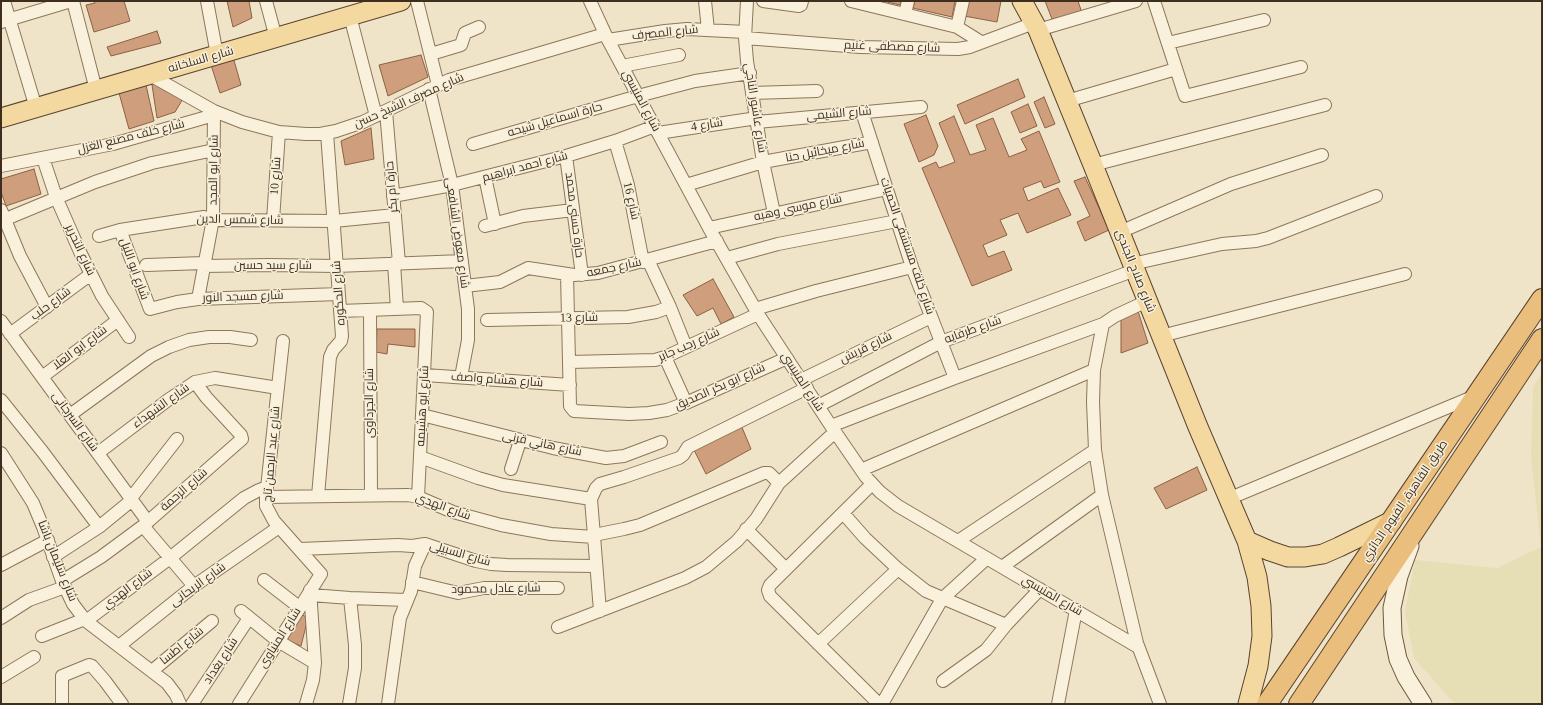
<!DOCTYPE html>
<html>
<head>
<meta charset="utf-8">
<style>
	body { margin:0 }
	#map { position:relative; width:1543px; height:705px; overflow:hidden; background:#f0e4c8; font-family:"Times New Roman",serif }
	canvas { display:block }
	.frame { position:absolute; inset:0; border:2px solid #3d2e20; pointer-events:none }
</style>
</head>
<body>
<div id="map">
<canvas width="1543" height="705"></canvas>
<div class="frame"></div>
</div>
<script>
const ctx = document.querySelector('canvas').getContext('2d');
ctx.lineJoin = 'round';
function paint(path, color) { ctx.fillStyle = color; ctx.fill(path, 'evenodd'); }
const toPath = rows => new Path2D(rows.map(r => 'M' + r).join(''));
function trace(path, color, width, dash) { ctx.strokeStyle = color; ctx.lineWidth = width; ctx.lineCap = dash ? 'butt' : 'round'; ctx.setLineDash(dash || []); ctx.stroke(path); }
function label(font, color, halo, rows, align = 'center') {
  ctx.font = font + ' "Times New Roman",Cairo,serif'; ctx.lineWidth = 3; ctx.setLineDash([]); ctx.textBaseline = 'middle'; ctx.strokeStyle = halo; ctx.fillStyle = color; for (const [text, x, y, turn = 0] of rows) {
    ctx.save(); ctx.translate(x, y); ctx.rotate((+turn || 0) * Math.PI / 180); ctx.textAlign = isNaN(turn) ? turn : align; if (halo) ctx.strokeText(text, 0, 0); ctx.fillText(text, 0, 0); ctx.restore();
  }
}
const farmland = toPath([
	[1542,373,1542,704,1455,704,1414,658,1405,612,1415,560,1497,568,1541,547,1531,457,1533,387]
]);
const building = toPath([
	[94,1,124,1,130,21,94,32,86,5,95,3,94,1],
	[227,1,249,1,252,18,233,27,227,1],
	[883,1,901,1,900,5,883,1],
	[915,1,955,1,952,17,913,8,915,1],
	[967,1,1001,1,997,22,964,16,967,1],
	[1045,1,1078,1,1082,13,1052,19,1045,1],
	[157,31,161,43,111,56,107,47,157,31],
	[421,55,428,77,388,96,379,65,421,55],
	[233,57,241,85,220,93,211,65,233,57],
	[151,78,184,97,175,112,157,118,151,78],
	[1018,79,1025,97,965,124,957,105,1018,79],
	[146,85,154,121,129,129,119,93,146,85],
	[1044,97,1055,124,1045,128,1034,102,1044,97],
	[1028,104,1037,126,1020,133,1011,112,1028,104],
	[926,115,938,146,934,155,919,162,904,124,926,115],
	[954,116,970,155,986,150,976,125,993,118,1009,157,1027,150,1021,139,1039,131,1060,182,1044,188,1041,181,1023,188,1028,201,1058,188,1071,215,1027,233,1018,213,1000,220,1007,235,983,245,988,257,1004,251,1012,270,972,286,922,168,936,162,939,168,955,162,939,123,954,116],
	[371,128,374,159,345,165,341,141,371,128],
	[34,169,41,194,6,206,1,192,1,179,34,169],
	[1085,177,1109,230,1085,241,1077,222,1090,216,1074,181,1085,177],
	[713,279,734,317,721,324,713,308,697,316,683,295,713,279],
	[1138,311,1148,343,1121,353,1121,319,1138,311],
	[377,329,415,329,415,347,388,344,387,354,376,352,377,329],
	[741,425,751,449,706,474,693,448,741,425],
	[1197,467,1207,490,1166,509,1154,488,1197,467],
	[299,613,308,618,301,646,284,639,299,613]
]);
const minor = toPath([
	[4,1,36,108],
	[73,1,96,90],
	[207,1,217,55],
	[266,1,276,38],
	[417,1,438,85],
	[590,1,608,40,709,228,758,314,831,426,866,477,880,492,898,506,1138,647],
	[705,1,708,30],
	[747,1,745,38,747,61,763,162,774,213],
	[763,1,799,6,801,5,802,1],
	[851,1,957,27,981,42],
	[1154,1,1185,96,1301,67],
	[905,14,908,1],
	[350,16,376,116],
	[1,22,71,1],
	[957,27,963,1],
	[1038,30,1136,1],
	[745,38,860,47,958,49,970,47,1034,23],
	[608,40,665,31,687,29,745,32],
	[1168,43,1264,20],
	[431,54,461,45,465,33,479,27],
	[622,66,679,55],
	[150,75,214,111,242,122,279,132,306,134,320,134,336,131,363,122,449,80,605,34],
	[429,89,452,185,468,309,468,340,461,377],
	[752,93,817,91],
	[1067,101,1176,69],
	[386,111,399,263],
	[862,112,912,267,955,378],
	[757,122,921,107],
	[658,133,757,118],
	[615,141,628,185,643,262],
	[473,144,638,96,695,81,750,73],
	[566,156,582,275],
	[43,158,56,197,81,254,102,296,129,337],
	[1093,165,1325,105],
	[1,166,113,144,214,115],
	[485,177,495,224],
	[686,185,763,162,872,142],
	[393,196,452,185,566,156,615,141,655,126],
	[1,210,20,256,47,307],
	[273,220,279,132],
	[1,221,95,182,152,163,214,150],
	[485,226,523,216,573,210],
	[709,228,887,189],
	[120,230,150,309,177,302,198,299,339,294],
	[1120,232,1231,184,1322,155],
	[99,236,120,230,204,217,218,220,334,221,395,215],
	[727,258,778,244,897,221],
	[648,260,670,307,686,347],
	[394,263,397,309],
	[1132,264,1222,244,1256,241,1268,238,1376,196],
	[146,265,204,263],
	[203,266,269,265,337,266,462,261],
	[567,274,570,406,574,411,629,414,649,413,667,410,686,403,787,358],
	[465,286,500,282,528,268,574,275,598,273,717,241],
	[198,299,213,219,214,111],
	[1147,301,1115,316,1103,324,1094,370,1093,402,1095,450,1102,495,1137,643,1160,704],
	[755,309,816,291,912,267],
	[370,310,371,495],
	[340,311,421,308,427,312,418,497],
	[487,320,628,317,656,312,670,307],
	[1,321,148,522],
	[10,334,91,274],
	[1161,336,1405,274],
	[665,357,686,403],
	[569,362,655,360,665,357,758,314],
	[425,375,570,385],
	[42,377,118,320],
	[801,380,931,317],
	[1,400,42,451,99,527],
	[818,406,941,342,1135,270],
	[70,415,151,356,169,347,189,340,209,337,230,337,251,340],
	[422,415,553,448,606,458,624,456,661,442],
	[831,426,955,378,1103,324],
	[1,453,33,503,43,527,62,581,73,604,79,612,86,621,167,683,176,695,180,704],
	[98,453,168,400,195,382,215,378,278,388],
	[420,457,478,478,503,485,591,499,596,488,600,484,624,477,679,458,683,455,688,447,807,388],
	[511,469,520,441],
	[861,470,1094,370],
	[872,484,770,585,768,590,770,596,879,704],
	[318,496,330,357,333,350,341,341,342,336,327,133],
	[266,497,408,495,418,497,453,512,501,525,551,534,594,537],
	[131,498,177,439],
	[591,499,600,611],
	[1228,499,1475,396],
	[843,513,865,538,898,569,926,591,1006,625],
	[143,526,194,586],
	[746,529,786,569],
	[594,535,624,529,640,525,764,473,769,473,779,483,835,432],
	[958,541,1095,450],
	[300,549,398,545,412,546,425,544,476,561,491,564,507,565,596,566],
	[53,557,99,527,132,500],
	[1,565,48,540],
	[1002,567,1102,495],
	[264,580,299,607],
	[62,581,101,557,143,526,242,439,241,435,206,397,195,382],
	[412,582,458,593,484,588,558,588],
	[311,595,350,598,407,600],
	[241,611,278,641,315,663],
	[1,618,29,600,65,587],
	[86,621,170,558,244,498,259,490,267,487],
	[558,627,685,578,706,567,737,541,756,519,779,483],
	[42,636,85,619],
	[818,644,898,569],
	[119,646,194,586,279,527],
	[152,671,212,621],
	[1,677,34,657],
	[943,681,986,650,1006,625,1040,589],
	[62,704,62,676,89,665,92,666,105,681,122,704],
	[192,704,249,618],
	[239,704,321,574,274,521,266,506,266,497,283,341],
	[306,704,313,680,315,663,310,590],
	[349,704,355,668,355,645,350,598],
	[388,704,400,618,411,591,415,566,425,544],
	[882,704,942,599,987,558],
	[1058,704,1076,610]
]);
const secondary = toPath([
	[1410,546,1399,576,1392,608,1393,635,1398,659,1406,677,1423,704]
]);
const primary = toPath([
	[1022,1,1038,30,1093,165,1198,427,1247,541,1257,577,1261,606,1262,636,1258,666,1248,704],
	[1,118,401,1],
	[1247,541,1270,551,1288,557,1305,557,1323,554,1339,547,1392,521]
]);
const trunk = toPath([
	[1267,704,1542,299],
	[1299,704,1542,339]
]);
const streetNames = [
	["شارع المصرف",665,33,-6],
	["شارع مصطفى غنيم",892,47,2],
	["شارع السلخانه",201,60,-16],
	["شارع مصرف الشيخ حسن",409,101,-24],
	["شارع المنيسي",641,101,62],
	["شارع عاشور الناجي",755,108,81],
	["شارع الشيمى",839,114,-5],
	["حارة اسماعيل شيحه",555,120,-16],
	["شارع 4",707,125,-9],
	["شارع خلف مصنع الغزل",131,137,-14],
	["شارع ميخائيل حنا",825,151,-11],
	["شارع احمد ابراهيم",525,167,-15],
	["شارع ابو المجد",214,170,-89],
	["شارع 10",276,176,-86],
	["حارة ام بكر",392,187,-95],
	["شارع 16",631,201,77],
	["شارع موسى وهبه",798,208,-12],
	["حارة حسنى محمد",574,215,83],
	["شارع شمس الدين",240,220,1],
	["شارع معوض الشافعى",457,233,82],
	["شارع خلف مستشفى الحميات",907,246,71],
	["شارع التحرير",80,250,65],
	["شارع سيد حسين",273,266],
	["شارع جمعه",614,268,-12],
	["شارع ابو الليل",134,269,70],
	["شارع صلاح الجندى",1135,271,68],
	["شارع الحكوره",339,293,-94],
	["شارع مسجد النور",243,297,-2],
	["شارع حلب",51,304,-37],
	["شارع 13",579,318,-1],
	["شارع طرفايه",973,330,-20],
	["شارع رجب جابر",689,345,-24],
	["شارع ابو العلا",80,348,-37],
	["شارع قريش",866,348,-26],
	["شارع هشام واصف",497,380,4],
	["شارع المنيسي",802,382,57],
	["شارع ابو بكر الصديق",720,387,-24],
	["شارع الجرداوي",370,403,-90],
	["شارع الشهداء",161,406,-36],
	["شارع ابو هشيمه",423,406,-87],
	["شارع السرجانى",75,422,54],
	["شارع هاني قرنى",542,444,12],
	["شارع عبد الرحمن تاج",272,454,-85],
	["شارع الرحمة",184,490,-41],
	["طريق القاهرة, الفيوم الدائري",1405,501,-56],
	["شارع الهدي",443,507,20],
	["شارع السبيلى",460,554,16],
	["شارع سليمان باشا",57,561,68],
	["شارع الريحانى",198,585,-36],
	["شارع الهدي",128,589,-37],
	["شارع عادل محمود",496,589,-1],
	["شارع المنيسي",1052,596,30],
	["شارع المنياوى",280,638,-58],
	["شارع اطسا",182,646,-39],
	["شارع بغداد",221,661,-57]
];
paint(farmland, '#e6deb5');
paint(building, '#cf9f7d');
trace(building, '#8d5f41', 1);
trace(minor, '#8d765c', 14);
trace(secondary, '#6f573f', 19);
trace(primary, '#5b4430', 21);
trace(trunk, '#5b4430', 22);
trace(minor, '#faf1dc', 12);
trace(secondary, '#faf1dc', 17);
trace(primary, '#f3d9a0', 19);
trace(trunk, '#eabe7c', 20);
label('12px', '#3d2e20', '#f7eed8', streetNames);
</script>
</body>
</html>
